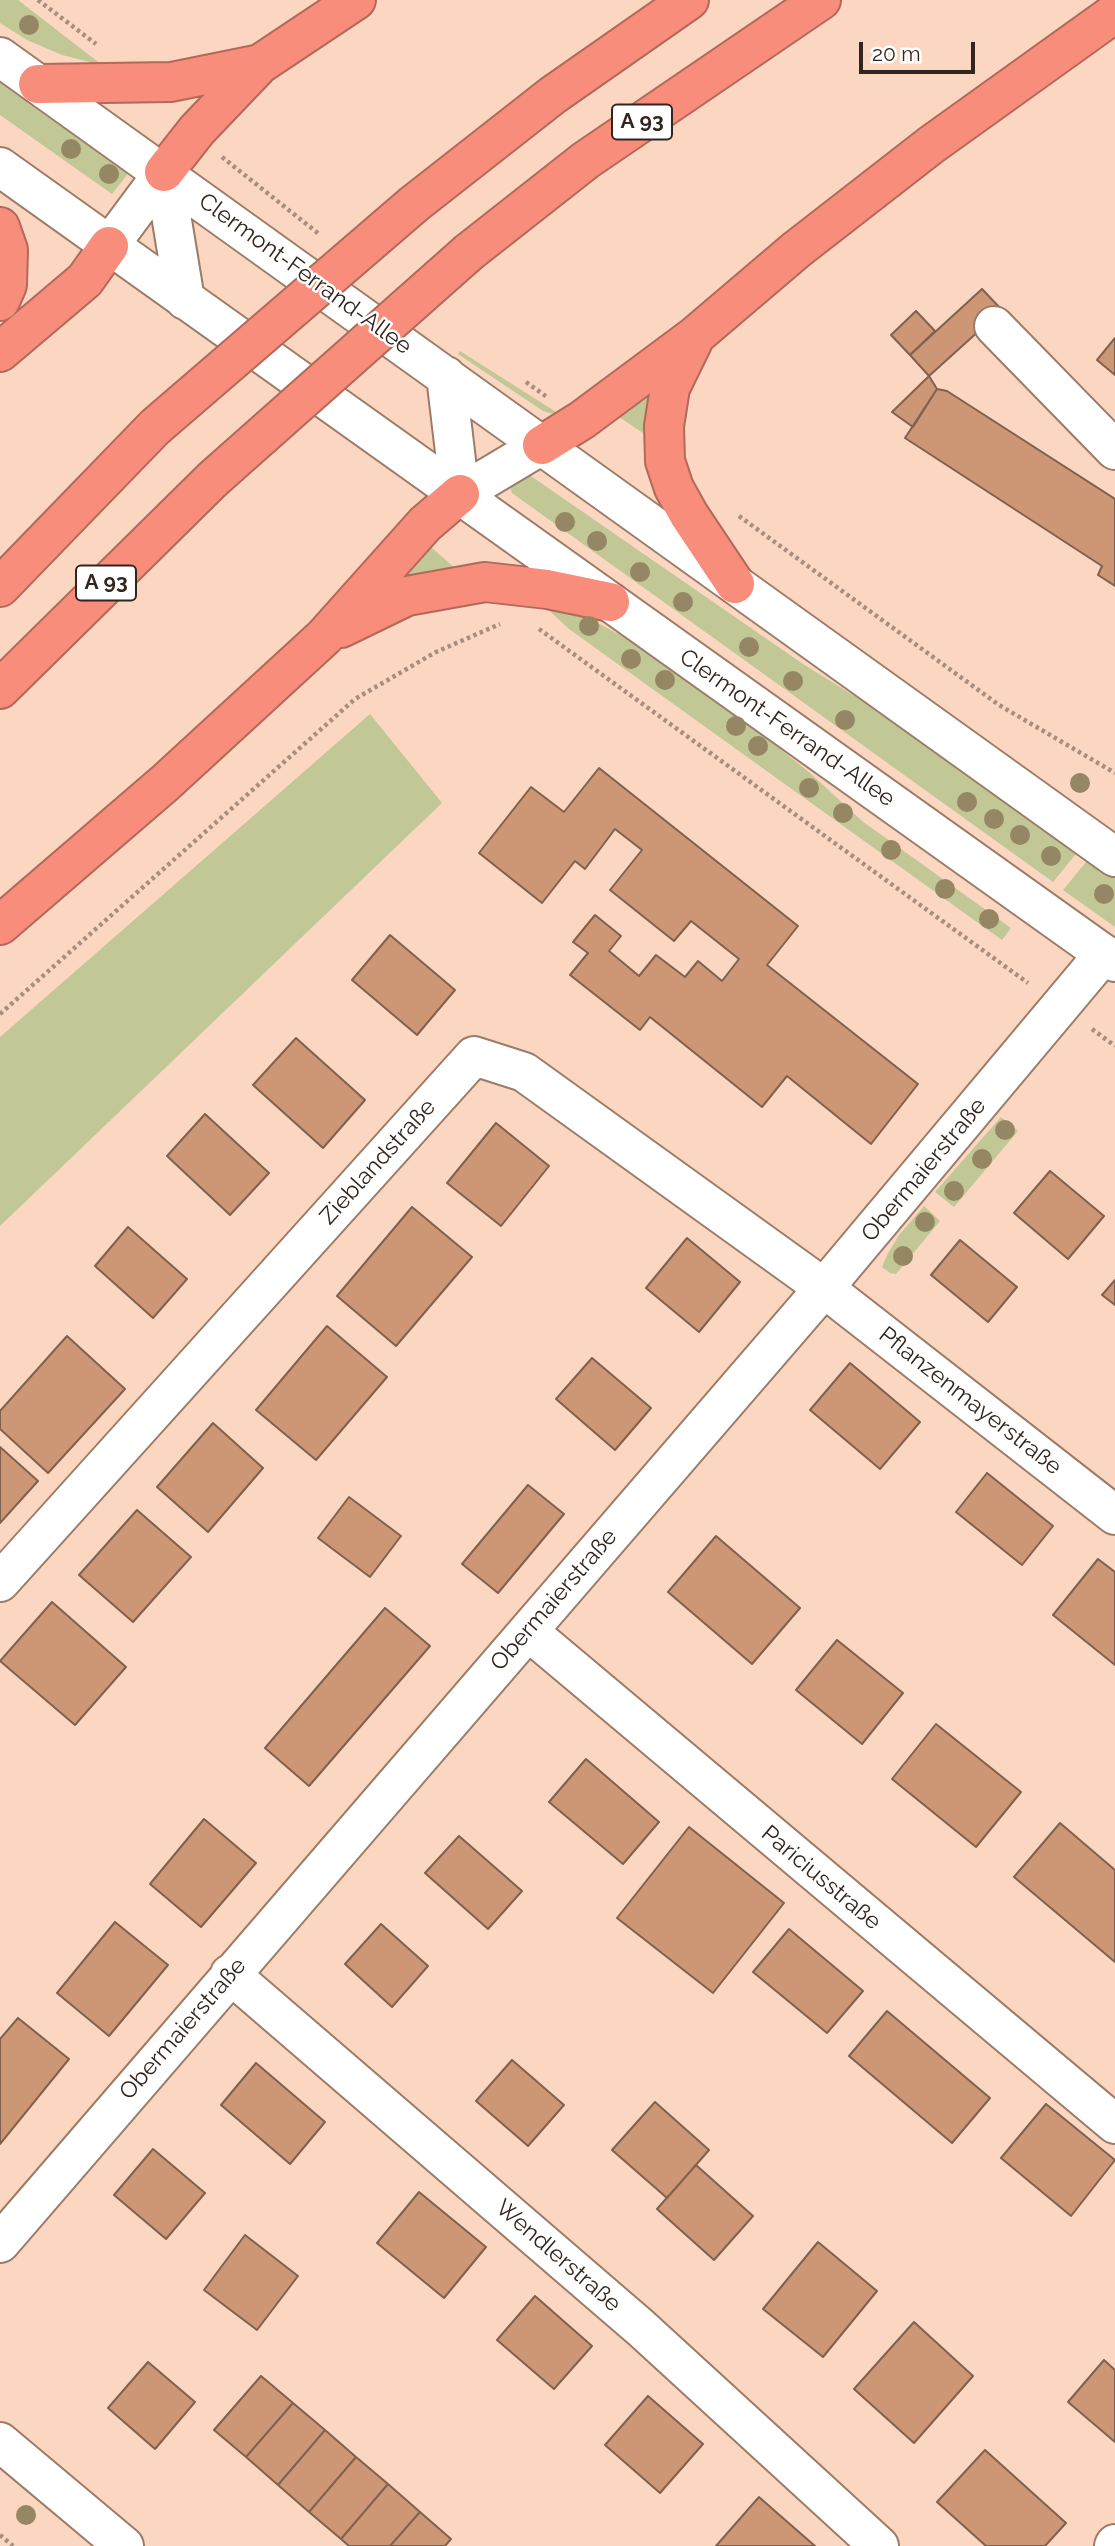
<!DOCTYPE html>
<html>
<head>
<meta charset="utf-8">
<style>
	body { margin:0 }
	#map { position:relative; width:1115px; height:2546px; overflow:hidden; background:#fbd7c2; font-family:Raleway,sans-serif }
	canvas { display:block }
	.scale { position:absolute; left:859px; top:42px; width:116px; height:32px; box-sizing:border-box; border:4px solid #32251d; border-top:0; padding-left:9px; font-size:21px; line-height:24px; white-space:nowrap; color:#32251d; -webkit-text-stroke:5px #fff; paint-order:stroke }
</style>
</head>
<body>
<div id="map">
<canvas width="1115" height="2546"></canvas>
<div class="scale">20 m</div>
</div>
<script>
const ctx = document.querySelector('canvas').getContext('2d');
ctx.lineJoin = 'round';
function paint(path, color) { ctx.fillStyle = color; ctx.fill(path, 'evenodd'); }
const toPath = rows => new Path2D(rows.map(r => 'M' + r).join(''));
function trace(path, color, width, dash) { ctx.strokeStyle = color; ctx.lineWidth = width; ctx.lineCap = dash ? 'butt' : 'round'; ctx.setLineDash(dash || []); ctx.stroke(path); }
function label(font, color, halo, rows, align = 'center') {
  ctx.font = font + ' Raleway,sans-serif'; ctx.lineWidth = 5; ctx.setLineDash([]); ctx.textBaseline = 'middle'; ctx.strokeStyle = halo; ctx.fillStyle = color; for (const [text, x, y, turn = 0] of rows) {
    ctx.save(); ctx.translate(x, y); ctx.rotate((+turn || 0) * Math.PI / 180); ctx.textAlign = isNaN(turn) ? turn : align; if (halo) ctx.strokeText(text, 0, 0); ctx.fillText(text, 0, 0); ctx.restore();
  }
}
const green = toPath([
	[0,0,18,0,102,65,62,55,27,40,0,23],
	[0,79,130,171,112,194,0,115],
	[460,351,564,417,543,411,458,354],
	[667,368,649,437,613,413],
	[528,474,803,664,938,748,1080,849,1053,882,512,493,509,483],
	[431,547,456,569,384,591],
	[538,600,572,609,670,662,809,772,862,821,1011,928,1002,940,569,629],
	[370,714,442,803,0,1226,0,1037],
	[1091,856,1115,874,1115,927,1063,890],
	[1001,1117,1018,1131,954,1207,935,1192],
	[924,1206,940,1221,896,1274,890,1273,882,1267,887,1255,899,1235]
]);
const building = toPath([
	[982,289,1002,310,929,376,910,355,982,289],
	[916,311,935,331,910,355,891,335,916,311],
	[1115,338,1115,375,1097,360,1115,338],
	[929,376,937,389,913,427,892,412,929,376],
	[937,389,947,391,1115,499,1115,586,1098,575,1102,566,905,438,937,389],
	[599,768,798,926,767,965,918,1084,871,1144,787,1076,762,1107,650,1017,640,1030,570,975,588,953,573,942,595,915,621,936,609,951,639,976,656,955,685,977,698,961,722,981,739,959,691,921,674,941,610,890,642,850,615,829,585,869,575,861,542,903,479,853,531,787,564,812,599,768],
	[390,935,455,990,417,1035,352,980,390,935],
	[296,1038,365,1100,323,1148,253,1085,296,1038],
	[205,1114,269,1173,230,1215,167,1156,205,1114],
	[496,1123,549,1166,501,1226,447,1183,496,1123],
	[1050,1171,1104,1216,1068,1259,1014,1213,1050,1171],
	[412,1207,472,1257,396,1346,337,1296,412,1207],
	[128,1227,187,1279,153,1318,95,1266,128,1227],
	[687,1238,740,1282,699,1332,646,1288,687,1238],
	[960,1240,1017,1287,988,1322,931,1275,960,1240],
	[1115,1280,1115,1305,1102,1295,1115,1280],
	[327,1326,387,1377,316,1460,256,1410,327,1326],
	[67,1336,125,1389,48,1473,0,1429,0,1411,67,1336],
	[592,1358,651,1408,615,1450,556,1399,592,1358],
	[850,1363,920,1422,880,1469,810,1410,850,1363],
	[213,1423,263,1468,208,1532,157,1487,213,1423],
	[0,1447,38,1481,0,1523,0,1447],
	[987,1473,1053,1526,1022,1565,956,1512,987,1473],
	[528,1485,564,1514,498,1593,462,1564,528,1485],
	[349,1497,401,1536,370,1577,318,1538,349,1497],
	[137,1510,191,1557,133,1622,79,1575,137,1510],
	[716,1536,800,1608,752,1664,668,1592,716,1536],
	[1098,1559,1115,1572,1115,1665,1053,1615,1098,1559],
	[52,1602,126,1667,75,1725,0,1661,52,1602],
	[385,1608,430,1646,309,1786,265,1748,385,1608],
	[837,1640,903,1693,862,1744,796,1690,837,1640],
	[936,1724,1021,1792,976,1847,892,1779,936,1724],
	[586,1759,659,1822,623,1864,549,1802,586,1759],
	[204,1819,256,1863,201,1927,150,1884,204,1819],
	[1060,1823,1115,1870,1115,1962,1014,1877,1060,1823],
	[689,1827,784,1903,713,1993,617,1918,689,1827],
	[459,1836,522,1891,488,1929,425,1873,459,1836],
	[115,1922,168,1965,109,2036,57,1993,115,1922],
	[381,1924,428,1966,392,2007,345,1964,381,1924],
	[789,1929,863,1991,827,2033,753,1972,789,1929],
	[887,2011,990,2098,952,2143,849,2056,887,2011],
	[18,2018,69,2059,0,2144,0,2039,18,2018],
	[512,2060,564,2105,528,2146,476,2101,512,2060],
	[256,2063,325,2122,290,2164,221,2105,256,2063],
	[655,2102,709,2150,667,2198,612,2150,655,2102],
	[1046,2104,1115,2160,1071,2216,1001,2158,1046,2104],
	[153,2149,205,2193,166,2239,114,2195,153,2149],
	[696,2165,753,2216,714,2260,657,2209,696,2165],
	[419,2192,486,2247,444,2298,377,2243,419,2192],
	[245,2235,298,2276,257,2330,204,2290,245,2235],
	[818,2242,877,2291,823,2357,763,2309,818,2242],
	[535,2296,592,2346,554,2389,497,2340,535,2296],
	[914,2322,973,2376,914,2443,854,2389,914,2322],
	[1104,2360,1115,2370,1115,2442,1068,2402,1104,2360],
	[148,2362,195,2402,155,2449,108,2408,148,2362],
	[261,2376,293,2403,246,2457,214,2430,261,2376],
	[648,2396,703,2444,660,2493,605,2445,648,2396],
	[293,2403,325,2430,278,2485,246,2457,293,2403],
	[325,2430,356,2457,309,2512,278,2485,325,2430],
	[985,2450,1066,2523,1045,2546,986,2546,937,2502,985,2450],
	[356,2457,388,2484,341,2539,309,2512,356,2457],
	[388,2484,420,2512,390,2546,349,2546,341,2539,388,2484],
	[759,2497,776,2512,815,2546,716,2546,759,2497],
	[420,2512,451,2539,445,2546,390,2546,420,2512]
]);
const path = toPath([
	[38,0,96,44],
	[222,157,319,234],
	[526,382,547,397],
	[739,516,999,705,1115,773],
	[539,629,1028,983],
	[0,1014,355,699,436,652,500,624],
	[1092,1029,1115,1046],
	[0,2535,13,2546]
]);
const street = toPath([
	[994,326,1115,450],
	[0,1582,474,1056,524,1072,824,1288,1115,1515],
	[528,1631,1115,2124],
	[230,1974,641,2328,879,2546],
	[0,2243,824,1288,1104,954],
	[0,2442,124,2546],
	[1114,2546,1115,2544]
]);
const secondary = toPath([
	[0,57,1115,857],
	[0,167,1115,962],
	[164,172,185,300],
	[109,246,164,172],
	[446,376,460,494],
	[460,494,542,445]
]);
const highway = toPath([
	[38,84,171,82,260,64],
	[164,172,197,130,260,64,356,0],
	[414,204,553,95,689,0],
	[0,227,8,250,7,285,0,301],
	[469,252,586,160,821,0],
	[693,341,670,388,664,426,665,461,674,488,689,515,735,584],
	[0,352,85,280,109,246],
	[542,445,582,420,695,336,796,250,931,145,1115,13],
	[0,587,155,427],
	[341,628,407,596,485,582,547,589,610,602],
	[0,689,213,479],
	[0,925,165,783,324,637,425,524,460,494]
]);
const highwayBridge = toPath([
	[155,427,414,204],
	[213,479,469,252]
]);
const trees = [
	[29,25],
	[71,149],
	[109,174],
	[565,522],
	[597,541],
	[640,572],
	[683,602],
	[589,626],
	[749,647],
	[631,659],
	[665,680],
	[793,681],
	[845,720],
	[736,726],
	[758,746],
	[1080,783],
	[809,788],
	[967,802],
	[843,813],
	[994,819],
	[1020,835],
	[891,850],
	[1051,856],
	[945,889],
	[1104,894],
	[989,919],
	[1005,1130],
	[982,1159],
	[954,1191],
	[925,1222],
	[903,1256],
	[26,2515]
];
const shields = [
	[642,122,60],
	[106,583,60]
];
const shieldNames = [
	["A 93",642,122],
	["A 93",106,583]
];
const streetNames = [
	["Clermont-Ferrand-Allee",305,274,36],
	["Clermont-Ferrand-Allee",787,728,35],
	["Zieblandstraße",378,1162,-48],
	["Obermaierstraße",924,1170,-50],
	["Pflanzenmayerstraße",970,1401,38],
	["Obermaierstraße",554,1600,-49],
	["Pariciusstraße",821,1878,40],
	["Obermaierstraße",183,2029,-49],
	["Wendlerstraße",558,2256,41]
];
paint(green, '#c2c796');
paint(building, '#cd9775');
trace(building, '#7f614e', 2);
trace(street, '#9c7c68', 42);
trace(secondary, '#9c7c68', 42);
trace(highway, '#b26959', 42);
trace(path, '#a88e7e', 4.5, [3.5, 3.5]);
trace(street, '#fff', 38);
trace(secondary, '#fff', 38);
trace(highway, '#f78d7a', 38);
trace(highwayBridge, '#b26959', 42, []);
trace(highwayBridge, '#f78d7a', 38);
ctx.fillStyle = '#958764';
for (const [x, y] of trees) { ctx.beginPath(); ctx.arc(x, y, 10, 0, 2 * Math.PI); ctx.fill(); }
for (const [x, y, w] of shields) { const box = new Path2D(); box.roundRect(x - w / 2, y - 17.5, w, 35, 5); ctx.fillStyle = '#fff'; ctx.fill(box); trace(box, '#32251d', 2); }
label('bold 21px', '#32251d', null, shieldNames);
label('23px', '#32251d', '#fff', streetNames);
</script>
</body>
</html>
